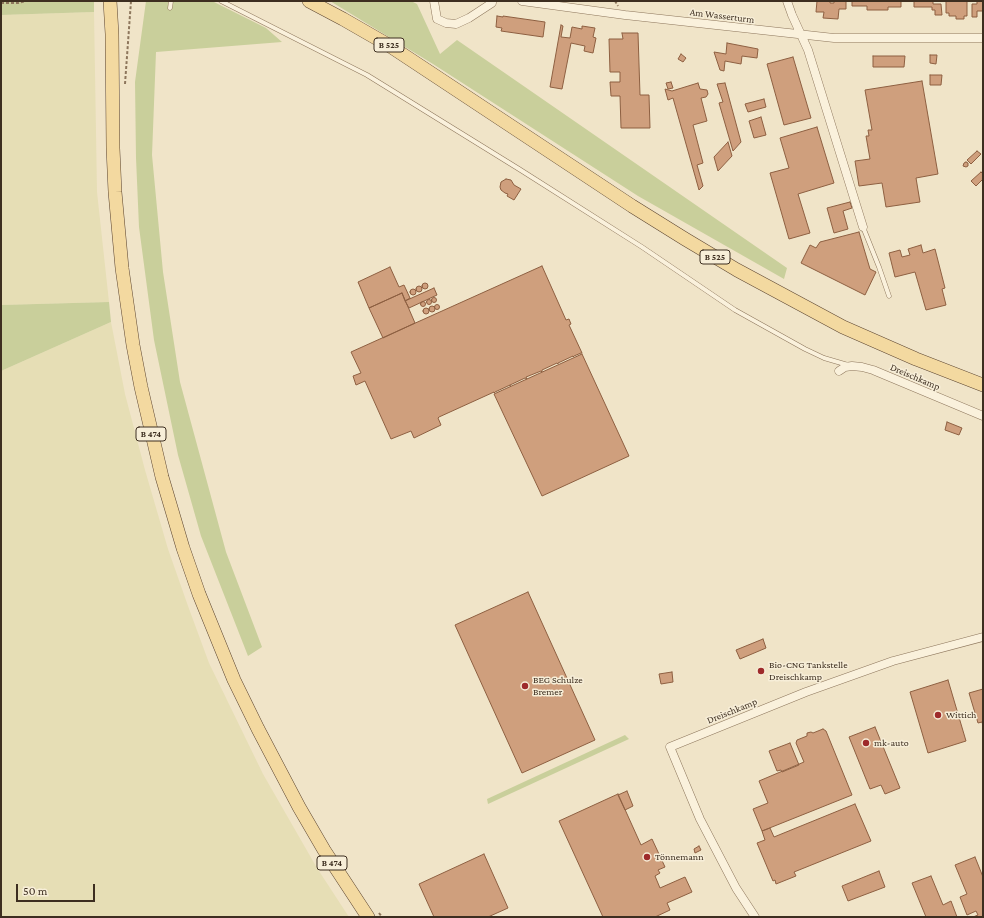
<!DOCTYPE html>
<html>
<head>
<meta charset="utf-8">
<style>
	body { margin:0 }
	#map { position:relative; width:984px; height:918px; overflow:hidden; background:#f0e4c8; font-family:"Crimson Pro",serif }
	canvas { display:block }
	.frame { position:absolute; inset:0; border:2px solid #3d2e20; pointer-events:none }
	.scale { position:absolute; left:16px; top:884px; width:79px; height:18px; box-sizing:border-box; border:2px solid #3d2e20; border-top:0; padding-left:5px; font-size:12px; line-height:14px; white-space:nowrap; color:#3d2e20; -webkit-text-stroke:3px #f7eed8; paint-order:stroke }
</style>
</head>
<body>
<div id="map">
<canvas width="984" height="918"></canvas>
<div class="frame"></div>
<div class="scale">50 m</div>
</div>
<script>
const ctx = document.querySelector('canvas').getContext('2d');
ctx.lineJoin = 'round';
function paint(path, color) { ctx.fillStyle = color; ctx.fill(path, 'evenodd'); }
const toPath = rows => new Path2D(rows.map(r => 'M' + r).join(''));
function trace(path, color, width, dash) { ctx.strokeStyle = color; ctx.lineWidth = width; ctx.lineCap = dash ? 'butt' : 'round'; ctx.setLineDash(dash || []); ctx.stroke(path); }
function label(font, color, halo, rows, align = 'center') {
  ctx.font = font + ' "Crimson Pro",serif'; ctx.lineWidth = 3; ctx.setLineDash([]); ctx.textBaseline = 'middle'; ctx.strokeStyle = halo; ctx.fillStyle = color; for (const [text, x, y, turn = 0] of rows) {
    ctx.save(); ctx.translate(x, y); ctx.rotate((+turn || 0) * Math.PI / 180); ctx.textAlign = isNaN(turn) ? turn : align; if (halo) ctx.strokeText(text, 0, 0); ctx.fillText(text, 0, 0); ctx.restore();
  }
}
const farmland = toPath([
	[94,12,97,192,109,302,1,305,1,15],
	[111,322,125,394,145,470,168,549,188,606,209,663,263,774,317,868,349,917,1,917,1,371]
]);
const green = toPath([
	[1,1,94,1,94,12,1,15],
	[146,1,169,1,168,8,172,9,173,1,212,1,266,28,282,42,156,52,152,155,163,272,180,382,226,552,262,647,248,656,201,536,178,455,154,340,139,227,136,158,135,82],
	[330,1,411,1,417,4,440,54,457,40,787,268,784,279,638,196,433,64],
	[109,302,111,322,1,371,1,305],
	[625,735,629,739,488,804,487,799]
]);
const building = toPath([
	[817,1,830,1,830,3,834,3,834,1,846,1,846,9,839,9,838,19,823,18,824,12,816,12,817,1],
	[852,1,901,1,901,7,888,7,888,10,867,10,867,6,852,6,852,1],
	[914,1,933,1,933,4,941,4,942,15,935,15,935,10,932,10,932,7,914,7,914,1],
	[946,1,967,1,967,16,964,16,964,19,956,19,956,16,949,16,949,13,946,13,946,1],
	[977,1,983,1,983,11,977,11,977,17,972,17,972,4,977,4,977,1],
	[497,16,503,17,503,16,545,22,543,37,501,31,502,28,496,27,497,16],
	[561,25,563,26,561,37,570,38,572,27,582,29,582,26,595,28,593,37,596,38,593,53,584,51,585,46,571,43,562,89,550,87,561,25],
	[622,33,638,33,640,95,649,95,650,128,621,128,620,96,611,96,610,82,620,82,620,72,610,72,609,39,623,39,622,33],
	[727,43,758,49,757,58,742,56,741,64,725,61,724,71,720,70,714,52,726,54,727,43],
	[681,54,686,58,683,62,678,59,681,54],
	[930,55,937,55,936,64,930,63,930,55],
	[873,56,905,56,904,67,873,67,873,56],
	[793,57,811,118,784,125,767,64,793,57],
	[930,75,942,75,941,85,930,85,930,75],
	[922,81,938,174,916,178,920,202,886,207,882,183,859,186,855,161,870,159,866,136,869,136,868,130,872,130,865,90,922,81],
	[671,82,673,88,668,89,666,83,671,82],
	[698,83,700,89,707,90,708,94,706,97,701,98,707,121,693,125,703,163,697,165,703,186,699,190,673,98,668,100,665,89,672,91,698,83],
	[725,83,741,142,733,151,719,103,723,102,717,84,725,83],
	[764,99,766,107,748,112,745,104,764,99],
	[761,117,766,135,754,138,749,121,761,117],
	[817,127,834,183,798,194,810,233,789,239,770,173,789,168,780,138,817,127],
	[728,142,732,156,718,171,714,157,728,142],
	[977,151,981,154,971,164,967,160,977,151],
	[966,162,968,163,968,166,966,167,963,166,964,163,966,162],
	[981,172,983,174,983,179,976,186,971,181,981,172],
	[506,179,511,180,514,185,521,189,514,200,507,196,508,194,505,193,501,190,500,187,501,182,506,179],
	[850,202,852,208,843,211,848,229,834,233,827,208,850,202],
	[859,232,870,269,876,272,865,295,801,263,810,245,816,248,820,242,859,232],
	[921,245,923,253,935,249,945,288,942,289,946,305,926,310,915,272,895,277,889,253,900,250,902,257,910,255,908,249,921,245],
	[542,266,566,320,569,319,571,324,569,325,582,353,581,353,574,356,573,357,573,356,558,363,558,364,557,363,542,370,542,372,541,371,526,377,527,379,525,378,510,385,510,386,510,385,495,392,494,393,494,392,439,417,438,418,441,425,414,438,411,431,391,439,365,381,356,385,353,376,361,373,351,352,542,266],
	[390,267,399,287,404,285,410,298,405,301,402,293,369,308,358,282,390,267],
	'422 286a3 3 0 1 1 6 0a3 3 0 1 1-6 0Z',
	'416 289a3 3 0 1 1 6 0a3 3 0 1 1-6 0Z',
	[434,288,437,295,409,308,405,301,434,288],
	'410 292a3 3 0 1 1 6 0a3 3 0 1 1-6 0Z',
	[402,293,415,323,383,338,369,308,402,293],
	'431.5 300a2.5 2.5 0 1 1 5 0a2.5 2.5 0 1 1-5 0Z',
	'426.5 302a2.5 2.5 0 1 1 5 0a2.5 2.5 0 1 1-5 0Z',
	'420.5 304a2.5 2.5 0 1 1 5 0a2.5 2.5 0 1 1-5 0Z',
	'434.5 307a2.5 2.5 0 1 1 5 0a2.5 2.5 0 1 1-5 0Z',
	'429 309a3 3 0 1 1 6 0a3 3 0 1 1-6 0Z',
	'423 311a3 3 0 1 1 6 0a3 3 0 1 1-6 0Z',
	[582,354,629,456,542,496,494,394,582,354],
	[947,422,962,428,959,435,945,430,947,422],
	[528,592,595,740,522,773,455,625,528,592],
	[763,639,766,648,740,659,736,650,763,639],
	[672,672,673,682,661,684,659,674,672,672],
	[948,680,966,741,928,753,910,692,948,680],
	[983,689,983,726,982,722,978,723,969,693,983,689],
	[875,727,900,788,885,794,881,785,870,789,849,737,875,727],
	[823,729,826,731,852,795,762,831,753,809,768,803,759,781,804,762,796,743,797,740,807,736,807,733,811,732,813,733,823,729],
	[790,743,799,765,782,772,781,770,777,771,769,751,790,743],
	[627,791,633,806,625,810,618,795,627,791],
	[618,794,641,845,652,839,665,867,658,870,660,873,655,876,660,888,685,877,692,892,667,903,670,910,655,917,603,917,559,821,618,794],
	[855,804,871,841,794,872,796,876,776,884,775,880,773,881,757,843,765,840,762,831,770,828,774,837,855,804],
	[699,846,701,850,695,853,694,849,699,846],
	[484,854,508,908,488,917,434,917,419,884,484,854],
	[975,857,983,877,983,917,973,917,978,915,976,911,967,915,960,897,967,894,955,865,975,857],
	[879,871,885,887,848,901,842,886,879,871],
	[931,876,943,905,951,901,957,917,926,917,912,883,931,876]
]);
const path = toPath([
	[615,1,618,6],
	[1,3,18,3,26,1],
	[125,84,131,1],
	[379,913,382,917]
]);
const service = toPath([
	[221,1,367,75,519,169,642,247,735,310,805,349,824,358,848,365],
	[170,8,171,1],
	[863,227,879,267,889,296]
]);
const minor = toPath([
	[434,1,437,19,446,23,456,24,469,18,492,3,492,1],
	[522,1,625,15,834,38,983,38],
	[787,1,792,15,808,50,863,227],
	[839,371,845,367,852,366,862,367,873,370,983,416],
	[755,917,736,888,700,819,670,747,806,692,893,661,983,637]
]);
const primary = toPath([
	[110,1,112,34,113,148,115,192,122,268,133,345,141,387,162,477,183,548,199,594,234,680,258,729,299,807,324,850,368,917],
	[309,1,343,19,390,46,632,206,685,239,737,270,843,327,916,359,983,385]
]);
const markers = [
	[761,671,4,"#9e2a2b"],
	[525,686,4,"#9e2a2b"],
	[938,715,4,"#9e2a2b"],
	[866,743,4,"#9e2a2b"],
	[647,857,4,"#9e2a2b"]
];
const shields = [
	[389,45,30],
	[715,257,30],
	[151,434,30],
	[332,863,30]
];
const shieldNames = [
	["B 525",389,45],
	["B 525",715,257],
	["B 474",151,434],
	["B 474",332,863]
];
const streetNames = [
	["Am Wasserturm",722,16,7],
	["Dreischkamp",915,377,23],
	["Dreischkamp",732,711,-22]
];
const poiNames = [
	["Bio-CNG Tankstelle",769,665],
	["Dreischkamp",769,677],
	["BEG Schulze",533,680],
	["Bremer",533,692],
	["Wittich",946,715],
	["mk-auto",874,743],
	["Tönnemann",655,857]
];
paint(farmland, '#e6deb5');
paint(green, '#c9cf9b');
paint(building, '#cf9f7d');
trace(building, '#8d5f41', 1);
trace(service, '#8d765c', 5);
trace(minor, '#8d765c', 9);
trace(primary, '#5b4430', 14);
trace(path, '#8d765c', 2, [3, 2]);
trace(service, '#faf1dc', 4);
trace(minor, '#faf1dc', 8);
trace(primary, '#f3d9a0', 13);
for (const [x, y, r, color] of markers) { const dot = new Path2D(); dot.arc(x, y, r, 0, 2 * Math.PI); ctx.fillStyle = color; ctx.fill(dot); trace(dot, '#f7eed8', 1.5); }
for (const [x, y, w] of shields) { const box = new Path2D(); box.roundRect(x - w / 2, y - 7, w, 14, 3); ctx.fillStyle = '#f7eed8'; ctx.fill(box); trace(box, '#3d2e20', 1); }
label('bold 9px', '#3d2e20', null, shieldNames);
label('10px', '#3d2e20', '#f7eed8', streetNames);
label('10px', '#3d2e20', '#f7eed8', poiNames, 'left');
</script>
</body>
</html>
